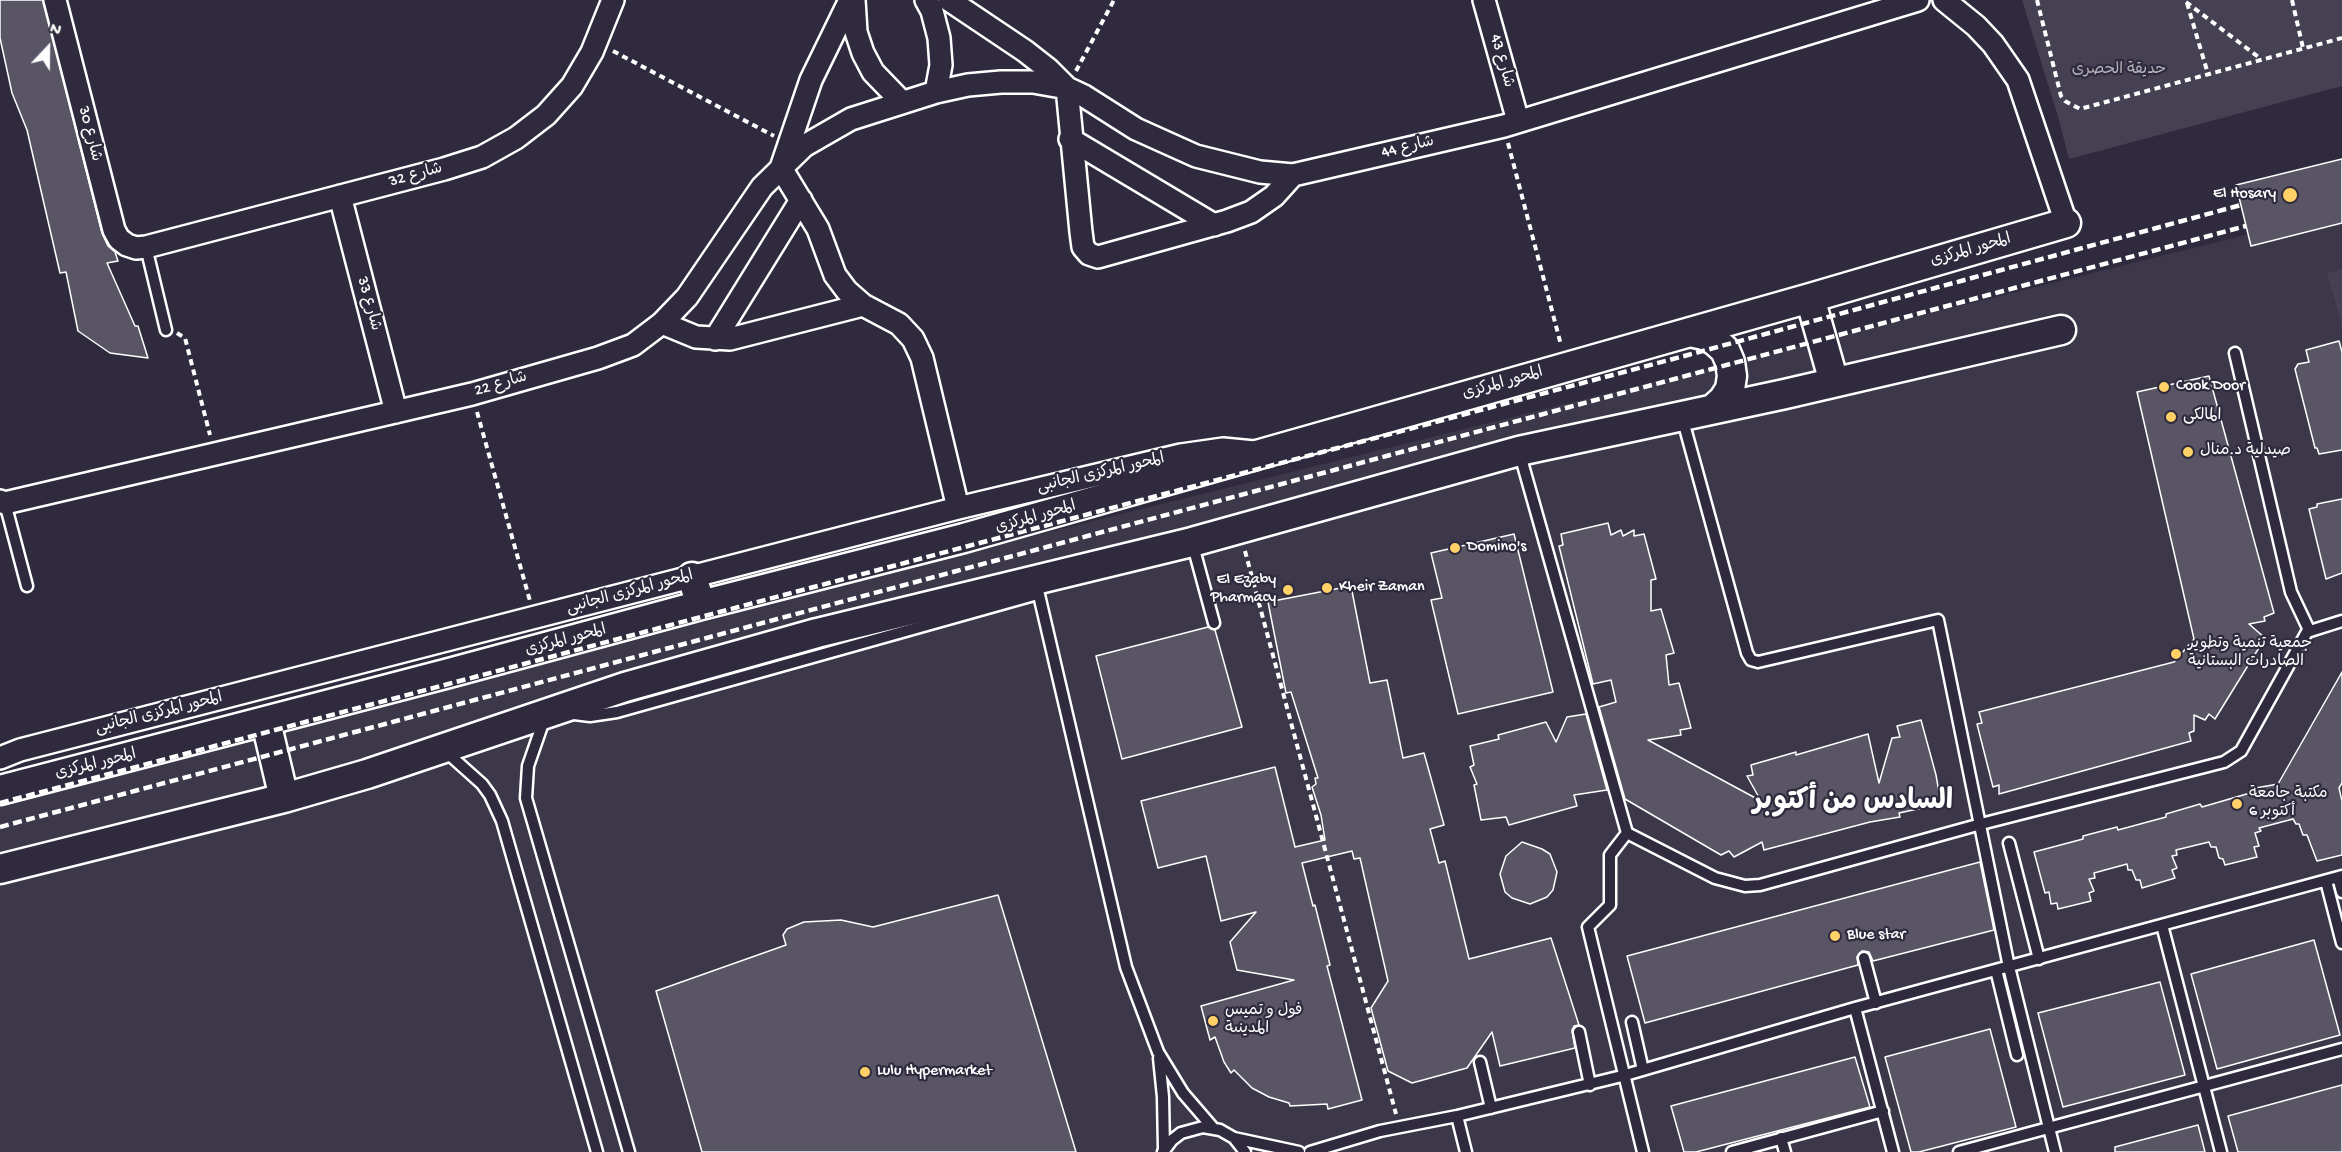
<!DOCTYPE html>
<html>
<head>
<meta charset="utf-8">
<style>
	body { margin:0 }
	#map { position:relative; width:2342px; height:1152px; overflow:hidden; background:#2f2a3d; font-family:"Gochi Hand",sans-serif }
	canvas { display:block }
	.north { position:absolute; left:18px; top:18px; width:60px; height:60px; -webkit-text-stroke:4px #2f2a3d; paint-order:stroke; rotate:22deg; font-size:16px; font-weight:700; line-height:24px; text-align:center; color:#fff }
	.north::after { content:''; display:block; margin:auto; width:21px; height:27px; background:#fff; clip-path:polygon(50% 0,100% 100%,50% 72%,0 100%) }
</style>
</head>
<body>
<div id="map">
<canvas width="2342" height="1152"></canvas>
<div class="north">N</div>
</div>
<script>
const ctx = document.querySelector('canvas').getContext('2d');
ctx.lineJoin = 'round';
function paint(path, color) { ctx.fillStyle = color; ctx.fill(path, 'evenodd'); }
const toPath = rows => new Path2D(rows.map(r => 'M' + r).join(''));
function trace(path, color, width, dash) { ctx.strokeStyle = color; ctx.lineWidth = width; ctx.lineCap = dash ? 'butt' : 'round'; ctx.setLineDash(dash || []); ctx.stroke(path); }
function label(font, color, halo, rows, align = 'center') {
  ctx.font = font + ' "Gochi Hand","Playpen Sans Arabic",sans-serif'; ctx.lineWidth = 4.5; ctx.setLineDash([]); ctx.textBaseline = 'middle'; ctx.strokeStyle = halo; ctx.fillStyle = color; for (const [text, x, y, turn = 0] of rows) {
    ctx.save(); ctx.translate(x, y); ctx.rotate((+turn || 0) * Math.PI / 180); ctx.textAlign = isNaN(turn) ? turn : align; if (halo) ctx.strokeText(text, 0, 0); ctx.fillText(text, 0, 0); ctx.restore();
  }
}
const built = toPath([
	[2342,211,2342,1152,0,1152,0,807,985,548]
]);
const green = toPath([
	[2022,0,2342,0,2342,86,2069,159,2059,120],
	[2342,269,2342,326,2327,273]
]);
const building = toPath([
	[0,0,43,0,102,233,108,246,115,252,118,261,107,263,135,326,138,326,148,358,110,353,78,331,66,272,60,273,27,130,12,93,0,38,0,0],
	[2342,159,2342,223,2251,246,2236,185,2342,159],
	[2339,341,2342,352,2342,450,2319,454,2317,448,2315,448,2295,369,2298,364,2309,362,2306,350,2339,341],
	[2209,376,2274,613,2264,617,2265,621,2249,624,2265,638,2215,719,2209,714,2205,720,2194,715,2194,731,2189,733,2191,741,1999,794,1999,785,1993,787,1977,724,1982,723,1979,712,2174,662,2194,639,2137,392,2209,376],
	[2342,499,2342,573,2326,579,2309,509,2317,507,2317,504,2342,499],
	[1608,523,1611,535,1621,530,1623,536,1634,530,1634,536,1644,534,1656,579,1651,580,1651,611,1661,609,1674,653,1666,655,1669,685,1679,683,1691,728,1680,730,1681,735,1648,740,1761,801,1747,776,1753,775,1751,765,1796,752,1796,755,1868,734,1879,783,1892,738,1900,737,1897,726,1921,720,1936,775,1941,804,1899,813,1900,817,1870,822,1764,850,1762,842,1734,857,1729,851,1721,855,1625,799,1599,707,1616,702,1611,680,1593,684,1559,546,1563,545,1561,534,1608,523],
	[1514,534,1553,692,1458,714,1431,600,1442,598,1431,553,1514,534],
	[1351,586,1370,683,1387,680,1403,758,1424,753,1444,825,1430,829,1439,863,1445,861,1469,959,1551,938,1579,1025,1574,1026,1572,1030,1575,1048,1500,1066,1492,1032,1467,1068,1412,1083,1388,1071,1371,1008,1388,981,1360,858,1354,859,1352,851,1302,863,1313,906,1315,905,1330,965,1327,966,1362,1100,1328,1109,1327,1104,1290,1106,1289,1103,1269,1097,1252,1088,1234,1070,1231,1073,1224,1062,1215,1037,1210,1040,1201,1006,1294,980,1237,970,1230,942,1256,912,1221,921,1206,856,1158,868,1141,801,1275,767,1295,847,1325,840,1321,815,1312,787,1316,784,1315,778,1318,778,1291,692,1286,693,1268,602,1351,586],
	[1208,627,1215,630,1242,727,1122,759,1096,656,1208,627],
	[2342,672,2342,783,2339,788,2342,801,2342,855,2317,861,2307,835,2303,835,2299,824,2296,824,2293,819,2259,828,2261,831,2255,833,2259,846,2254,847,2257,857,2225,865,2223,859,2219,858,2216,847,2211,847,2209,842,2176,850,2177,855,2172,856,2177,868,2172,870,2175,878,2142,888,2140,880,2136,880,2132,870,2128,870,2127,864,2094,873,2095,878,2089,879,2094,891,2089,893,2091,901,2058,909,2057,903,2051,904,2049,892,2045,893,2034,852,2083,839,2083,836,2117,827,2118,830,2166,817,2166,814,2200,804,2202,807,2250,793,2250,789,2278,784,2342,672],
	[1586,714,1607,790,1574,795,1577,806,1509,825,1506,817,1481,820,1474,785,1477,784,1470,767,1474,765,1470,746,1499,739,1498,735,1546,722,1556,742,1567,717,1586,714],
	[1522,842,1542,849,1550,854,1557,872,1553,890,1547,897,1530,904,1512,898,1505,892,1500,874,1506,856,1522,842],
	[1980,862,1994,930,1873,961,1869,952,1862,951,1857,957,1858,965,1645,1023,1627,956,1980,862],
	[998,895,1076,1152,702,1152,656,991,786,945,783,935,787,929,804,922,841,920,873,927,998,895],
	[2314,940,2340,1035,2217,1069,2191,974,2314,940],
	[2160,982,2185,1075,2063,1107,2038,1013,2160,982],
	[1990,1029,2016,1127,1919,1152,1911,1152,1885,1057,1990,1029],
	[1855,1057,1870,1107,1696,1152,1684,1152,1671,1106,1855,1057],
	[2342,1085,2342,1152,2238,1152,2228,1116,2342,1085],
	[2198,1125,2205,1152,2115,1152,2115,1147,2198,1125]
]);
const path = toPath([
	[2037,0,2061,96,2065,101,2080,109,2342,38],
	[2292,0,2303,48],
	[2186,2,2261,59],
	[2187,3,2208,74],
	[613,51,774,136],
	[1076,71,1114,0],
	[1508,143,1561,345],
	[177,333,185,338,210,435],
	[477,412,530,601],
	[1245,551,1396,1114]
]);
const lane = toPath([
	[146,247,166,330],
	[2235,353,2291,592,2309,630],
	[1682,417,1747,653,1751,660,1758,662,1938,620,2009,967,2055,1152],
	[1519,451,1627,833],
	[5,503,27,586],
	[1192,542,1214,623],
	[1036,582,1126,967,1158,1052,1183,1093,1214,1129],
	[574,714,590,716,617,712,1034,595],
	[545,717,528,766,526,798,629,1152],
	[444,750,482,784,490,795,502,821,597,1152],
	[2009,843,2039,959],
	[2338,877,2342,892],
	[2326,881,2342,943],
	[2162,925,2221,1152],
	[1864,958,1876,1003],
	[1996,970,2017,1055],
	[1855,1008,1893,1152],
	[1632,1022,1643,1070],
	[1579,1032,1590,1085],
	[1159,1058,1163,1097,1164,1149],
	[1480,1062,1491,1108],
	[1457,1116,1466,1152],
	[1234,1138,1299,1152],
	[1781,1138,1785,1152],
	[1163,1152,1172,1140,1181,1133,1203,1127,1220,1130,1234,1138,1245,1152],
	[1310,1152,1380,1131,1457,1116,1622,1076,1855,1008,2342,876],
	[1643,1152,1588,927,1610,905,1610,855,1627,833,1715,878,1745,886,1760,885,1981,824,2224,762,2241,751,2307,632,2342,621],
	[1732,1152,1883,1111],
	[1959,1152,2342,1049]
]);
const street = toPath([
	[55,0,114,230,119,239,127,245,136,248,146,247,444,169,482,157,516,138,546,115,572,86,592,52,613,0],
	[850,0,811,80,781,168,818,229,835,275,847,291,863,305,899,324,913,339,922,358,958,508],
	[854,0,856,32,863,53,873,72,902,102],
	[926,0,932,11,939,38,941,65,936,92],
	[949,0,1025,51,1048,69,1067,88,1081,232,1083,247,1089,254,1098,257,1227,221,1251,212,1274,196,1293,175],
	[1484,0,1518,121],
	[1944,0,1976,26,1993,44,2018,80,2066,223],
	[1070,139,1214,225],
	[340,196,396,412],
	[662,323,696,337,730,339,863,305],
	[715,339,801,200],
	[0,501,5,503,472,394,598,358,633,345,662,323,687,297,762,187,804,146,851,119,936,92,968,85,1001,82,1033,82,1067,88,1084,96,1136,129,1196,156,1260,172,1293,175,1504,126,1918,0],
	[0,758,20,750,958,508,1181,455,1223,449,1254,452]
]);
const secondary = toPath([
	[1810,298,1834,382],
	[1690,332,1704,335,1715,341,1725,350,1730,362,1732,376,1730,389,1723,400,1713,409],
	[692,577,701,605],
	[266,722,284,798],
	[0,790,449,673,701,605,964,538,1810,298,2066,223],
	[0,869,284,798,367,774,625,687,817,633,1192,542,1519,451,1785,394,2061,330]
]);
const rail = toPath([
	[0,803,1688,355,2241,205],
	[0,827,2246,226]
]);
const markers = [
	[2290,195,8,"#ffd166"],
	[2164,387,6,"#ffd166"],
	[2171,417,6,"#ffd166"],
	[2188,452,6,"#ffd166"],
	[1455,548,6,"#ffd166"],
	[1327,588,6,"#ffd166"],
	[1288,590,6,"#ffd166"],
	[2176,654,6,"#ffd166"],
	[2237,804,6,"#ffd166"],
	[1835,936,6,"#ffd166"],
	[1213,1021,6,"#ffd166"],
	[865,1072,6,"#ffd166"]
];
const streetNames = [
	["شارع 43",1501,61,75],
	["شارع 30",89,134,76],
	["شارع 44",1408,148,-13],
	["شارع 32",416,176,-15],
	["المحور المركزى",1971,251,-16],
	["شارع 33",368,304,75],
	["المحور المركزى",1503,384,-16],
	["شارع 22",501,385,-16],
	["المحور المركزى الجانبى",1101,474,-13],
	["المحور المركزى",1036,518,-16],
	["المحور المركزى الجانبى",630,593,-15],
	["المحور المركزى",566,641,-15],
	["المحور المركزى الجانبى",159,714,-14],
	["المحور المركزى",96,765,-14]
];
const parkNames = [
	["حديقة الحصرى",2119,71]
];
const poiNames = [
	["El Hosary",2276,195,"right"],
	["Cook Door",2176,387],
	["المالكى",2183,417],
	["صيدلية د.منال",2200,452],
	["Domino's",1467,548],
	["El Ezaby",1276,581,"right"],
	["Pharmacy",1276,599,"right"],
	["Kheir Zaman",1339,588],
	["جمعية تنمية وتطوير",2188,645],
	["الصادرات البستانية",2188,663],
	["مكتبة جامعة",2249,795],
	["6 أكتوبر",2249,813],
	["Blue star",1847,936],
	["فول و تميس",1225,1012],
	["المدينىة",1225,1030],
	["Lulu Hypermarket",877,1072]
];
const townNames = [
	["السادس من أكتوبر",1853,804]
];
paint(built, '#3c3749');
paint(green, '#464152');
paint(building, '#595564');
trace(building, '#fff', 1.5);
trace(lane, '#fff', 15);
trace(street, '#fff', 26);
trace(secondary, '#fff', 33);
trace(path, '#fff', 4, [6, 4.5]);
trace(lane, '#2f2a3d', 10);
trace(street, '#2f2a3d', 21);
trace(secondary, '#2f2a3d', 28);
trace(rail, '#fff', 4.5, [9, 4.5]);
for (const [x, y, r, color] of markers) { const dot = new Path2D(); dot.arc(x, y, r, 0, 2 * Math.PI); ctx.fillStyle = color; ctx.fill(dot); trace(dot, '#2f2a3d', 2); }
label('16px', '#fff', '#2f2a3d', streetNames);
label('16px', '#b5b3ba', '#2f2a3d', parkNames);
label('16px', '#fff', '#2f2a3d', poiNames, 'left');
label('bold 28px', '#fff', '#2f2a3d', townNames);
</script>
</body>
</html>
